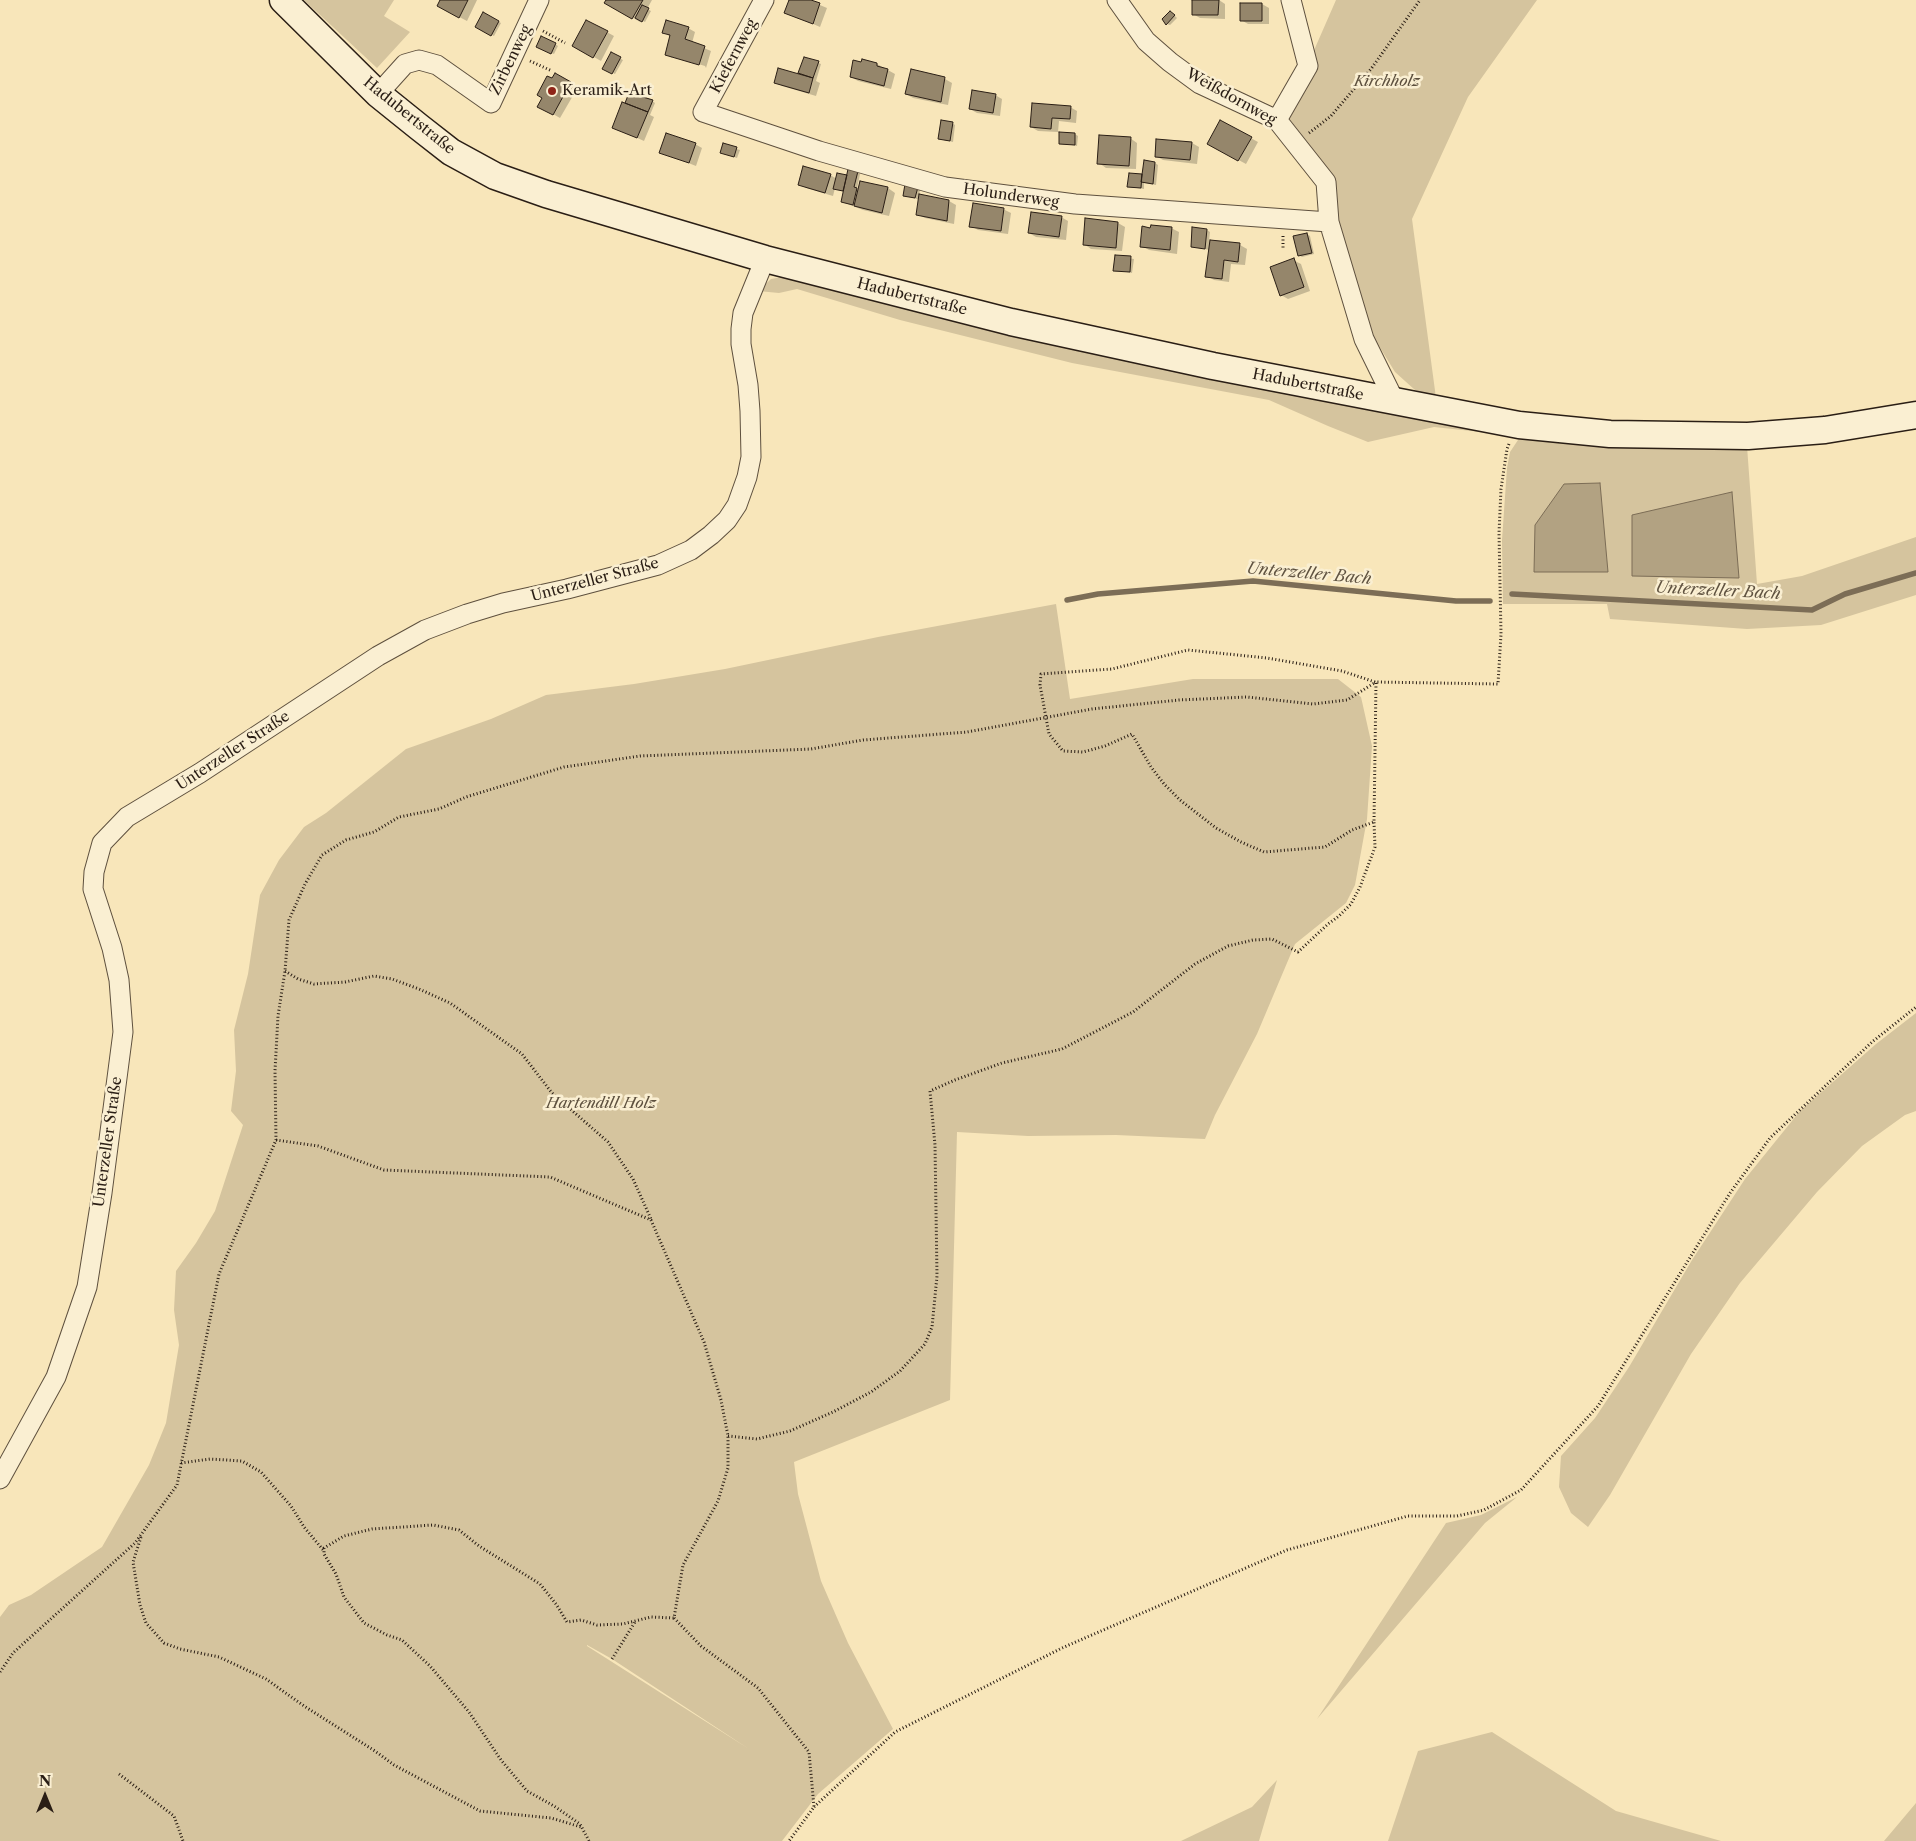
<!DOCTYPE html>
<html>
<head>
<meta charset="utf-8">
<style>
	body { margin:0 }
	#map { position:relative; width:1916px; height:1841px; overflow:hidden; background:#f8e6ba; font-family:"Libre Caslon Text",serif }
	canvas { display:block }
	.north { position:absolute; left:20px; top:1771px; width:50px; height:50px; -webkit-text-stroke:4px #faefd2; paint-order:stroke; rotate:0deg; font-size:14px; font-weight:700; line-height:20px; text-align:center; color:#2a1e15 }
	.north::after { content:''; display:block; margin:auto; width:18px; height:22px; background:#2a1e15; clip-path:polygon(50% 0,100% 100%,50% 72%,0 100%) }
</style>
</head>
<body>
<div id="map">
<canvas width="1916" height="1841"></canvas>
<div class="north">N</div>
</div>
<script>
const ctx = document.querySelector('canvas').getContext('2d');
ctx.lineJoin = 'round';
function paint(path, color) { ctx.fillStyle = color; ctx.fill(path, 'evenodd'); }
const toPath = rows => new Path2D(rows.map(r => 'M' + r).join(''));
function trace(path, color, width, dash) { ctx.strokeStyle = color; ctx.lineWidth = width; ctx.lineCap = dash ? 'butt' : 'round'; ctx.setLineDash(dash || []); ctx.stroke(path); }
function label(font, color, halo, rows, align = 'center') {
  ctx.font = font + ' "Libre Caslon Text",serif'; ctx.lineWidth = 5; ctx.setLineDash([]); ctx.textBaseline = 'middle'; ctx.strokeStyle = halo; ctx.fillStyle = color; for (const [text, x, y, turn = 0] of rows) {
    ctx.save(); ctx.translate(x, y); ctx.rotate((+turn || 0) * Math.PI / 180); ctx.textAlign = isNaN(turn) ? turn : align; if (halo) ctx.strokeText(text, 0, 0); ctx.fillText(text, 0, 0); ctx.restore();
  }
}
const green = toPath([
	[304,0,394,0,384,16,410,32,377,68],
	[1336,0,1537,0,1468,97,1412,219,1436,398,1415,390,1395,372,1368,328,1335,219,1284,119],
	[793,275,1500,434,1434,427,1368,442,1328,426,1269,400,1072,363,900,320,797,289,779,293,758,291,771,279],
	[1520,437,1747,446,1757,584,1802,576,1916,537,1916,595,1821,625,1747,629,1610,619,1607,604,1503,604,1502,540,1507,468,1510,452],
	[1056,604,1070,699,1193,679,1338,679,1361,697,1372,746,1367,819,1355,885,1346,903,1295,944,1257,1034,1215,1115,1205,1139,1116,1135,1028,1136,957,1132,950,1400,794,1462,798,1494,821,1581,848,1643,893,1729,818,1794,782,1841,0,1841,0,1617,9,1605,31,1595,102,1547,149,1465,166,1423,179,1345,174,1310,176,1271,196,1243,215,1211,243,1125,231,1111,236,1071,234,1030,248,974,260,895,279,860,304,827,326,813,406,749,491,719,546,695,634,684,725,669,878,637],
	[587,1645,612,1659,749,1749,587,1646],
	[1916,1013,1916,1111,1905,1115,1862,1146,1817,1192,1740,1283,1691,1354,1610,1495,1588,1527,1571,1513,1559,1487,1561,1456,1595,1418,1629,1367,1692,1260,1745,1179,1800,1111,1876,1044],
	[1517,1497,1485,1523,1317,1719,1446,1523,1481,1515],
	[1492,1732,1616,1811,1721,1841,1388,1841,1418,1751],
	[1277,1780,1259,1841,1181,1841,1252,1807],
	[1916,1803,1916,1841,1884,1841]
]);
const water = toPath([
	[1600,483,1608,572,1534,572,1535,525,1564,484,1600,483],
	[1732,492,1739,578,1632,576,1632,515,1732,492]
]);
const shadow = toPath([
	[441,0,477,0,467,21,438,6],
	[607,0,652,0,647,9,651,11,645,22,641,20,640,22,606,2],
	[790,0,808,0,827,8,820,27,786,12],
	[1194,0,1219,0,1225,4,1225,19,1200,18,1193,14],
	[1262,4,1269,8,1269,24,1248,24,1241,20],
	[483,14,501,23,494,36,477,27],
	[1173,14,1177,18,1170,25,1167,24],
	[587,21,614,36,601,61,573,45],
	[688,28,695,32,692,43,711,51,706,68,705,66,672,56,672,58,667,54,671,37,663,32],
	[555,44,558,46,554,54,540,48],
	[611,54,623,60,615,74,604,68],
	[818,63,821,64,816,81,820,83,816,96,782,86,775,82,805,76,800,73],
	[877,64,895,74,891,89,858,81,851,77],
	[911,71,945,79,952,83,948,105,913,98,906,94],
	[555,75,578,87,560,118,539,106],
	[995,95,1002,99,1000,116,977,113,970,109],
	[652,101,655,103,650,115,654,117,644,141,613,127,632,106],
	[1070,107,1077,111,1076,123,1059,121,1058,132,1038,131,1031,127],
	[1221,122,1258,142,1246,164,1209,144],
	[952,123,955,125,953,142,939,139],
	[1075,134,1078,136,1077,146,1060,143],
	[1130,138,1137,143,1136,169,1106,168,1099,163],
	[1192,143,1199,147,1197,164,1163,160,1156,156],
	[695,144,702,148,696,166,660,152],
	[736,149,740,150,737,158,725,154],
	[1155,163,1158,165,1156,185,1144,183,1144,189,1129,187,1143,176],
	[857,172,860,174,857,189,859,190,888,188,895,193,889,216,863,210,845,203,842,202,844,192,835,188,833,196,806,188,799,184,830,175,837,179],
	[906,185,920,190,919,196,949,201,956,205,954,224,925,218,917,214,920,200,904,195],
	[1003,209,1011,213,1008,234,978,230,971,226],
	[1061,217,1068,221,1066,240,1036,237,1029,233],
	[1118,223,1125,227,1122,251,1091,249,1084,244],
	[1171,228,1179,232,1177,254,1149,250,1142,246,1151,229],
	[1207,230,1210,232,1209,241,1240,245,1247,249,1245,265,1231,264,1229,282,1214,280,1207,276,1210,250,1192,247],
	[1307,234,1310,236,1314,254,1302,257,1299,255],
	[1116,256,1134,259,1132,273,1115,270],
	[1293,260,1301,264,1310,291,1288,299,1281,295]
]);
const stream = toPath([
	[1512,594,1812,610,1845,594,1916,573],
	[1067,600,1098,594,1253,581,1456,601,1490,601]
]);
const building = toPath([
	[440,0,468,0,459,18,437,6,440,0],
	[606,0,643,0,632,19,604,3,606,0],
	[789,0,811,0,820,3,813,24,784,13,789,0],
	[1192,0,1219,0,1218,15,1192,15,1192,0],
	[1240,3,1262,3,1262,21,1240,21,1240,3],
	[642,5,649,8,642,22,635,18,642,5],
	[1170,11,1175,15,1166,25,1162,19,1170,11],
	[483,12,499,21,491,36,475,27,483,12],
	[586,20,608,31,593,58,572,46,586,20],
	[666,20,689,27,685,39,705,46,699,65,665,55,670,35,662,33,666,20],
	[541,36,556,43,551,54,536,47,541,36],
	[611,52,621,57,612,74,602,69,611,52],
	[804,57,819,61,813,78,798,73,804,57],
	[862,59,877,63,877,66,888,69,884,86,850,77,853,60,861,62,862,59],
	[778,68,813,78,809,93,774,83,778,68],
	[911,69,945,77,941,102,905,94,911,69],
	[555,73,571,82,553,115,537,107,542,98,537,95,547,76,552,78,555,73],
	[972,90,996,94,993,113,969,109,972,90],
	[629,93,653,100,648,112,625,103,629,93],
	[622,102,648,112,637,138,612,128,622,102],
	[1032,103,1071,106,1070,119,1052,118,1051,129,1030,127,1032,103],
	[941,120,953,122,950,141,938,139,941,120],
	[1220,120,1252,137,1238,161,1207,144,1220,120],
	[1059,132,1075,133,1075,145,1059,144,1059,132],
	[666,133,696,143,689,163,659,153,666,133],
	[1099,135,1131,137,1129,166,1097,164,1099,135],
	[1156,139,1192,142,1190,160,1155,157,1156,139],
	[723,143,737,147,734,157,720,153,723,143],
	[1144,160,1155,162,1153,184,1141,182,1144,160],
	[803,166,831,174,825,193,798,185,803,166],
	[848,169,858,171,854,187,857,188,853,205,841,202,848,169],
	[837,173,847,175,843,191,833,189,837,173],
	[1129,173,1142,174,1141,188,1127,187,1129,173],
	[860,181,888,187,882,213,854,206,860,181],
	[905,184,918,187,915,198,903,196,905,184],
	[919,194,949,200,947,221,916,215,919,194],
	[973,203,1004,208,1001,231,969,227,973,203],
	[1031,212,1062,216,1059,237,1028,233,1031,212],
	[1085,218,1118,222,1116,248,1083,245,1085,218],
	[1151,225,1172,227,1170,250,1140,247,1142,226,1150,228,1151,225],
	[1192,227,1207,229,1205,249,1191,247,1192,227],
	[1307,233,1312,253,1298,256,1293,236,1307,233],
	[1210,240,1240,243,1238,262,1224,260,1222,279,1205,277,1210,240],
	[1115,255,1131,256,1130,272,1113,271,1115,255],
	[1294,258,1304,287,1280,296,1270,267,1294,258]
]);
const path = toPath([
	[543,31,565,43],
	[530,61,552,71],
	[1309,133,1331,116,1371,69,1420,0],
	[1283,236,1283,248],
	[1375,682,1342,671,1267,658,1188,650,1112,669,1041,674,1040,685,1049,734,1063,751,1083,752,1105,746,1132,734,1151,767,1164,784,1180,800,1216,828,1241,842,1264,852,1325,847,1352,830,1374,822,1376,682,1498,684,1501,634,1499,533,1501,489,1507,449,1509,444],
	[285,971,298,979,314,984,345,982,374,976,392,979,419,989,450,1003,522,1054,552,1093,608,1142,633,1179,651,1219],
	[276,1140,318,1146,384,1170,550,1177,651,1220,704,1342,721,1400,728,1436,728,1468,718,1501,683,1565,674,1618,701,1646,758,1688,809,1752,814,1807,789,1841],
	[728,1436,757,1439,790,1431,833,1412,871,1392,900,1371,925,1344,932,1327,937,1276,935,1145,930,1091,955,1080,1002,1063,1062,1049,1133,1012,1195,964,1228,946,1253,940,1272,939,1298,952,1328,924,1339,916,1351,904,1360,887,1375,847,1374,822],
	[181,1463,210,1459,242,1461,261,1472,291,1506,304,1527,324,1551],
	[141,1537,133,1562,140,1605,146,1623,164,1643,180,1649,219,1657,266,1679,304,1706,375,1751,394,1765,480,1811,551,1818,581,1827],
	[612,1659,635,1622],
	[0,1672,13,1653,135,1543,177,1485,219,1274,276,1140,275,1071,278,1016,285,971,289,920,305,884,322,855,346,840,374,832,399,817,439,809,466,797,564,767,640,756,811,749,863,740,967,732,1092,709,1179,700,1247,697,1313,704,1347,700,1376,682],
	[119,1774,174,1816,183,1841],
	[814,1807,895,1732,1062,1648,1287,1550,1408,1516,1457,1516,1484,1510,1521,1490,1598,1406,1730,1193,1770,1138,1872,1042,1916,1007],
	[589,1841,580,1824,554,1806,527,1791,501,1760,469,1712,430,1666,402,1640,387,1635,364,1623,344,1597,336,1574,324,1554,324,1548,344,1536,372,1529,433,1525,459,1530,479,1546,540,1584,556,1604,567,1622,581,1620,597,1625,623,1624,651,1617,674,1618]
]);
const street = toPath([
	[764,0,703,112,819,151,945,187,1075,204,1329,222],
	[1117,0,1146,41,1170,62,1200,84,1277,120,1326,182,1329,222,1364,339,1395,402],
	[378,94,405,64,419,60,437,65,491,103,539,0],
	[1277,120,1308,66,1291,0],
	[0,1479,56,1377,87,1287,102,1193,123,1032,119,980,112,948,93,889,94,872,102,843,127,817,200,773,378,656,425,630,467,614,503,603,567,589,658,565,691,550,711,535,727,520,737,505,747,477,751,457,750,411,748,385,741,344,741,329,743,313,765,259]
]);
const secondary = toPath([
	[283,0,378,94,419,127,451,152,495,176,546,194,765,259,1011,322,1213,366,1519,425,1610,434,1748,436,1825,430,1916,415]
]);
const markers = [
	[552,91,5,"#8f2418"]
];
const streetNames = [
	["Kiefernweg",734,56,-62],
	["Zirbenweg",511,60,-64],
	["Weißdornweg",1231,97,29],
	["Hadubertstraße",409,116,39],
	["Holunderweg",1011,196,8],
	["Hadubertstraße",912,297,14],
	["Hadubertstraße",1308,385,11],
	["Unterzeller Straße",595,580,-15],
	["Unterzeller Straße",233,751,-33],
	["Unterzeller Straße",108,1142,-82]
];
const parkNames = [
	["Kirchholz",1387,82],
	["Hartendill Holz",601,1104]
];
const poiNames = [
	["Keramik-Art",562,91]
];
const waterNames = [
	["Unterzeller Bach",1309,574,5],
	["Unterzeller Bach",1718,591,3]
];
paint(green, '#d5c49e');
paint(water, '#b2a282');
trace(water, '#7c6d56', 1);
paint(shadow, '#0003');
trace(stream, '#7c6d56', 5.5);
paint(building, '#95866b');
trace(building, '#2a1e15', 1);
trace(street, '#5e503e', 21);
trace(secondary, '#2a1e15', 29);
trace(path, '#2a1e15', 3, [1, 2.5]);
trace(street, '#faefd2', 19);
trace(secondary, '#faefd2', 26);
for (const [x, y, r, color] of markers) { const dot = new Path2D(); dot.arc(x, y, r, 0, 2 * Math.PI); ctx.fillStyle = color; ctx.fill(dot); trace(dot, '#faefd2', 2); }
label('15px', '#2a1e15', '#faefd2', streetNames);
label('italic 15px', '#5d503e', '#faefd2', parkNames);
label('15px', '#2a1e15', '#faefd2', poiNames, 'left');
label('italic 16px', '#605341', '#faefd2', waterNames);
</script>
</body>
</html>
